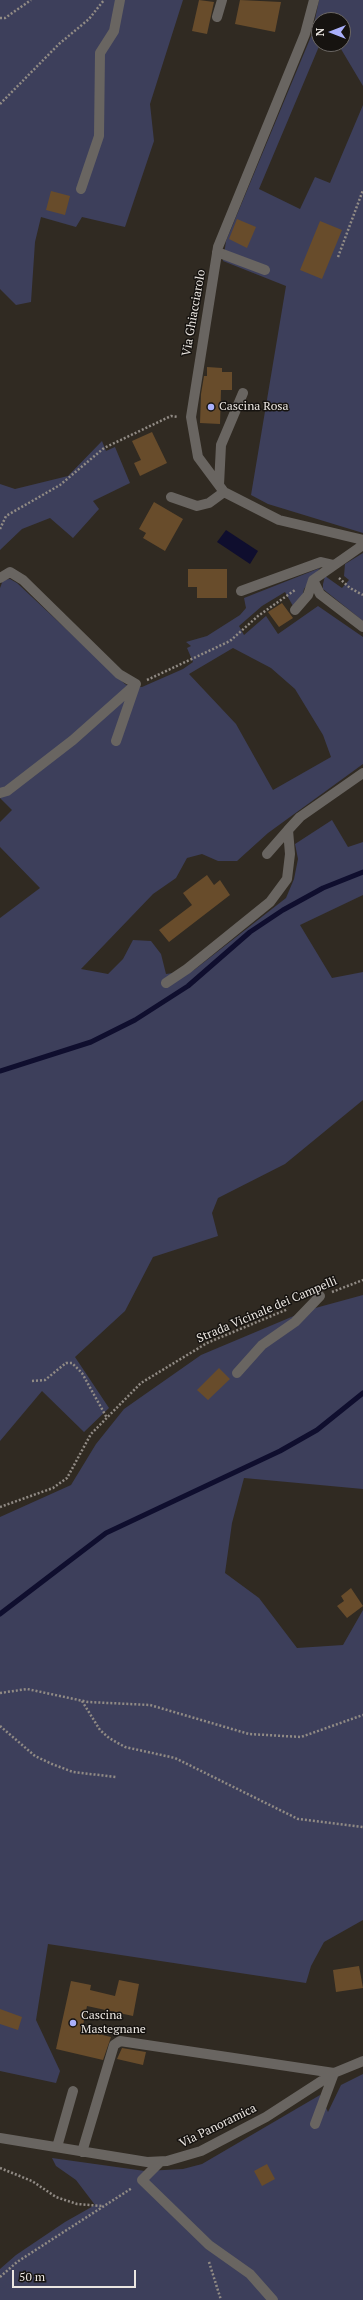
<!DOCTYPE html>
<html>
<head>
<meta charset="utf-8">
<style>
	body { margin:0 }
	#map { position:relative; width:363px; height:2300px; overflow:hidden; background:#302a22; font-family:"PT Serif",serif }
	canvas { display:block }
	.north { position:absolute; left:311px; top:12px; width:40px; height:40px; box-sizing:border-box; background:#161310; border:1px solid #6b6764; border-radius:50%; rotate:270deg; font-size:11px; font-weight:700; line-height:16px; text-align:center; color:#ebe6e1 }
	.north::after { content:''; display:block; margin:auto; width:14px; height:18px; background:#aab0fb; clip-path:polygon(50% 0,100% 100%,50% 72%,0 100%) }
	.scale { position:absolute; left:12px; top:2270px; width:124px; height:18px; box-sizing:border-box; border:2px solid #ebe6e1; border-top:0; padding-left:5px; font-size:12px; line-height:14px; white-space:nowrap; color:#ebe6e1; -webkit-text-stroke:3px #161310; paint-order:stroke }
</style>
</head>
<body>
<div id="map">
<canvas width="363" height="2300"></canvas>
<div class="north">N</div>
<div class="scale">50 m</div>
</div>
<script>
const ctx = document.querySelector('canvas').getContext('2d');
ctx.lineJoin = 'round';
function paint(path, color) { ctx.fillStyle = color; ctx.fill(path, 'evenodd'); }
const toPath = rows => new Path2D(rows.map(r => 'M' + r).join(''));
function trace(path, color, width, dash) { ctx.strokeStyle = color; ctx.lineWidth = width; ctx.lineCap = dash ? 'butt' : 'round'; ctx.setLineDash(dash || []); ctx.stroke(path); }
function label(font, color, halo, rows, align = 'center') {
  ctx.font = font + ' "PT Serif",serif'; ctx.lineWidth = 3; ctx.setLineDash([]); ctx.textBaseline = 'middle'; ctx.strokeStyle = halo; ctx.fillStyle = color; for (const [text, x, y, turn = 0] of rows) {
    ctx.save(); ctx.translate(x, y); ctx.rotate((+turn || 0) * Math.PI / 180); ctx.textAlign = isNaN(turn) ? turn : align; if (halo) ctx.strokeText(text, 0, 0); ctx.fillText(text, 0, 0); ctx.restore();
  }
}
const green = toPath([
	[0,0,183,0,150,104,154,141,125,227,82,217,76,227,41,217,35,242,31,302,16,305,0,289],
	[319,0,363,0,363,86,338,44,343,44,343,20,319,20,320,44,259,189,300,209,315,177,330,183,363,105,363,533,268,504,251,495,286,286,223,261,226,241,312,34],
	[102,441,106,451,115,447,130,483,93,501,99,509,73,538,50,518,22,529,0,550,0,484,15,489,68,476],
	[363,553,363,621,323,589,323,584,325,576,342,588,349,580,344,576,345,564],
	[320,568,304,589,302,598,293,606,285,592,262,606,239,626,244,635,266,616,278,634,318,606,363,637,363,764,268,833,237,861,218,861,202,854,187,858,176,878,153,894,81,969,108,974,123,959,133,940,151,941,161,954,166,974,194,970,286,898,294,879,298,859,295,844,332,820,348,847,363,842,363,895,300,925,332,978,363,972,363,1100,285,1164,218,1198,212,1213,218,1236,153,1257,125,1311,75,1357,109,1408,84,1432,42,1391,0,1441,0,918,40,888,0,847,0,822,12,810,0,798,0,588,3,580,10,579,17,583,125,684,130,687,142,687,183,669,193,662,187,648,191,646,186,642,207,636,240,615,246,608,244,598],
	[233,648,271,668,295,689,323,735,331,757,273,790,236,724,189,674],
	[363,1295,363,1489,244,1478,232,1523,225,1573,259,1598,297,1648,343,1645,363,1610,363,1920,324,1942,311,1966,306,1983,48,1944,36,2020,60,2071,56,2083,0,2071,0,1517,71,1485,96,1444,124,1409,201,1355,308,1310],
	[363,2074,363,2300,0,2300,0,2269,16,2255,65,2222,95,2205,76,2180,56,2166,52,2158,145,2171,183,2169,202,2164,320,2095,328,2112,341,2085]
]);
const water = toPath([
	[226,530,258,551,250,564,217,542]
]);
const stream = toPath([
	[0,1071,91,1042,135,1020,188,986,250,932,283,910,323,888,363,872],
	[0,1614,106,1533,280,1451,317,1430,363,1393]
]);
const building = toPath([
	[199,0,214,2,207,34,192,31],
	[240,0,281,2,275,32,235,24],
	[51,191,70,196,65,215,46,210],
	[237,219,256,227,247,248,229,239],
	[320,221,342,230,322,279,300,270],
	[207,367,222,368,222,372,232,372,232,390,221,390,220,424,200,423,201,394,204,376,207,376],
	[152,432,167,463,140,476,134,463,141,460,132,441],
	[154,502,183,519,165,551,143,538,146,533,139,529],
	[188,569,227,569,227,598,197,598,197,587,188,587],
	[282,603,293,618,279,627,268,612],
	[207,875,214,885,220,880,230,895,169,942,159,930,192,905,183,893],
	[219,1368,230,1379,208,1400,197,1390],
	[351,1588,363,1606,347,1618,337,1606,344,1601,341,1596],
	[359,1966,363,1988,336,1992,333,1970],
	[119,1980,139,1984,133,2016,87,2006,82,2030,111,2037,103,2060,56,2049,71,1981,91,1985,90,1990,115,1996],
	[0,2009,22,2017,18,2030,0,2024],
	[122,2048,146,2052,143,2065,117,2059],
	[267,2164,275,2179,262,2186,254,2171]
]);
const path = toPath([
	[0,18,5,18,31,0],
	[0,104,59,44,89,19,104,0],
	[338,257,363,190],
	[0,529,6,516,60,485,104,448,171,416,178,417],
	[339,578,350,588,363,595],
	[147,680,230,641,258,616,295,590],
	[332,1292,363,1280],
	[32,1381,45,1380,66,1363,72,1363,82,1373,107,1418],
	[0,1507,53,1488,67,1478,91,1434,141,1383,207,1343,288,1309],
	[0,1693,27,1689,88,1702,150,1705,249,1734,301,1737,363,1715],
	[82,1701,100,1730,109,1738,125,1747,175,1758,298,1819,363,1827],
	[0,1726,35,1756,52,1764,73,1772,116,1777],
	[0,2168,32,2181,56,2197,77,2204,102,2206],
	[209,2262,221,2300],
	[0,2277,17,2262,132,2188]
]);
const minor = toPath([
	[314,0,305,34,218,247,191,417,198,457,224,492,279,520,363,540],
	[217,17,222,0],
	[81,189,99,136,100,53,114,31,120,0],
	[217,252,265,270],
	[219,485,221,445,243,393],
	[171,497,197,506,209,503,224,492],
	[0,578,10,572,23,580,119,674,136,684],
	[313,580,320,594,363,627],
	[241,591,321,562,334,565],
	[295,610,308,595,313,580,363,545],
	[116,741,135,686],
	[0,793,7,791,73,740,136,684],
	[267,854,288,830],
	[166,983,187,969,270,902,287,879,290,854,288,830,300,817,363,773],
	[237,1373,262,1345,295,1322,320,1296],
	[0,2138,147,2162,167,2161,201,2151,266,2117,334,2073,363,2061],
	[57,2147,73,2091],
	[82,2152,114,2045,120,2041,334,2073,315,2124],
	[160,2162,142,2180,209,2245,250,2274,273,2300]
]);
const markers = [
	[211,407,4,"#aab0fb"],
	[73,2023,4,"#aab0fb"]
];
const streetNames = [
	["Via Ghiacciarolo",194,313,-80],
	["Strada Vicinale dei Campelli",267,1310,-23],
	["Via Panoramica",218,2126,-26]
];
const poiNames = [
	["Cascina Rosa",219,407],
	["Cascina",81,2016],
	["Mastegnane",81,2030]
];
paint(green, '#3d3f5b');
paint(water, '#0f0e2e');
trace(stream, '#0f0e2e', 5);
paint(building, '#684c2b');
trace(path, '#918b85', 2.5, [2, 2]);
trace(minor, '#696561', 10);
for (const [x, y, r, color] of markers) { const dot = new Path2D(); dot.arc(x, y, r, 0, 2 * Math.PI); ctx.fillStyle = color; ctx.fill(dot); trace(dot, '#161310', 1.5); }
label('12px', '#ebe6e1', '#161310', streetNames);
label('12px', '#ebe6e1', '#161310', poiNames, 'left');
</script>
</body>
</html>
